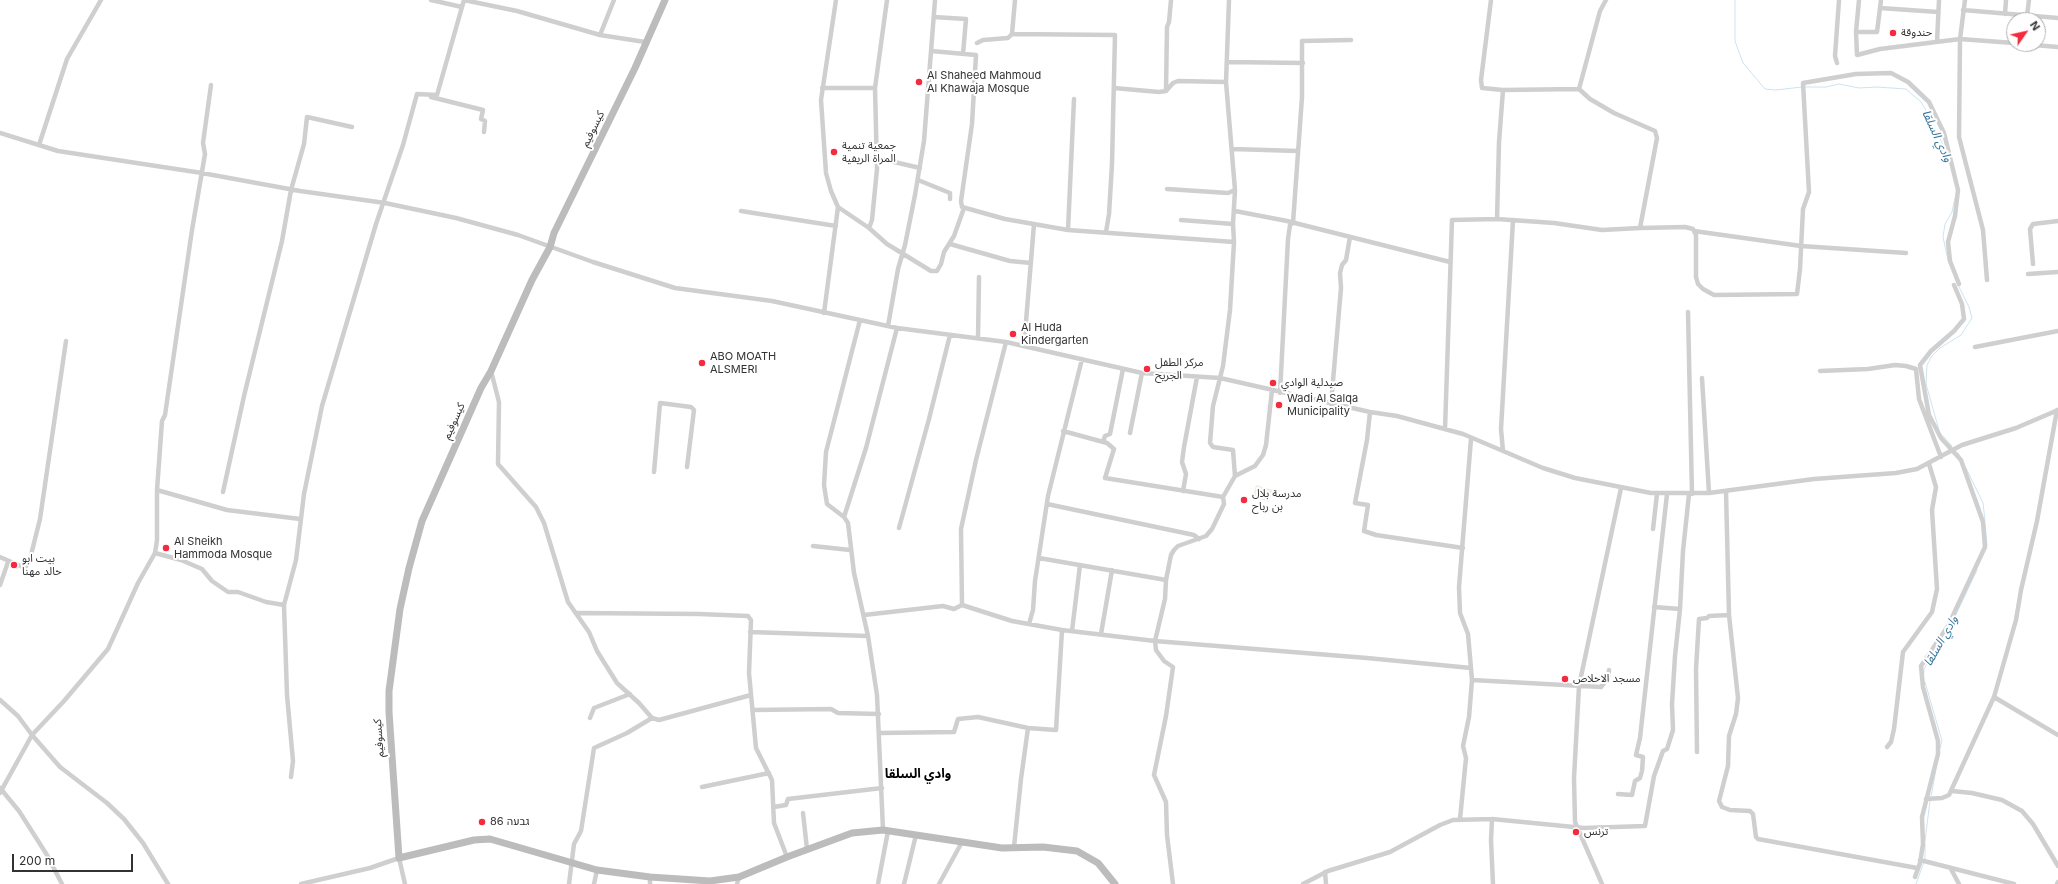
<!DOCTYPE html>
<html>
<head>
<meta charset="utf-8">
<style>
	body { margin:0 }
	#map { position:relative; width:2058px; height:884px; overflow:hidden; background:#fff; font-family:Inter,sans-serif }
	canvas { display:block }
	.north { position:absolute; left:2006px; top:12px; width:40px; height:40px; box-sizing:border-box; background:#fff; border:1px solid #adadad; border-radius:50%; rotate:56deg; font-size:11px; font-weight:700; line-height:16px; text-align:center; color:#323232 }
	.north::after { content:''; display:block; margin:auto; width:14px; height:18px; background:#f22c3e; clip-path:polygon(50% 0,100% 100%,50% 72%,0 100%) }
	.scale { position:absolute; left:12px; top:854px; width:121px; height:18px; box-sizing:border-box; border:2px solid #323232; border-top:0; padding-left:5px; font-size:12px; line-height:14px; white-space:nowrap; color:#323232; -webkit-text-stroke:3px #fff; paint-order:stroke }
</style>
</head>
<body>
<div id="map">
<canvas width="2058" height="884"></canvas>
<div class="north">N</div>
<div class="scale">200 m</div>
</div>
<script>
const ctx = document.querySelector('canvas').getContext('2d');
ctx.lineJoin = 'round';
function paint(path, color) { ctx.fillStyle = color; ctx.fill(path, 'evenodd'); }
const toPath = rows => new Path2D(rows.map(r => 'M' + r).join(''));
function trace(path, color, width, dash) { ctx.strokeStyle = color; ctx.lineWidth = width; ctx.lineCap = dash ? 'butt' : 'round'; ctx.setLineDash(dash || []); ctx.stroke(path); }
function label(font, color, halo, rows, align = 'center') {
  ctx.font = font + ' Inter,"Noto Sans Arabic",Heebo,sans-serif'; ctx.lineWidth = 4; ctx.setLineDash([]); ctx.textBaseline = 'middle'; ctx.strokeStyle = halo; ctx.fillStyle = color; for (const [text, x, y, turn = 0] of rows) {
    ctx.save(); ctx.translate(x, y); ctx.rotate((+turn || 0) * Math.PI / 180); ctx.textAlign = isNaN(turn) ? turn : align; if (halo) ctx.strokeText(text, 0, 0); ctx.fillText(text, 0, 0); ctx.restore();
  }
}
const green = toPath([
	[1256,485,1273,490,1269,502,1253,497]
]);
const stream = toPath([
	[1735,0,1735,41,1743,63,1765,89,1776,90,1802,87],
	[1805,87,1826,87,1839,84,1859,88,1877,87,1906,89,1921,102,1928,114,1946,151],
	[1948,260,1943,237,1945,224,1952,212,1955,198],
	[1939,430,1926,384,1927,365,1932,356,1940,348,1961,335,1972,318,1969,307,1958,285],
	[1943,436,1952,446],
	[1958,453,1960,456],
	[1966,468,1983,503,1985,521],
	[1985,524,1987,545],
	[1951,625,1977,570],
	[1924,673,1924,669,1942,639],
	[1925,682,1942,741,1940,748],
	[1931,797,1936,769],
	[1925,841,1930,801],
	[1925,859,1925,844],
	[1916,884,1924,862]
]);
const street = toPath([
	[431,0,462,7],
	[464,0,517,11,600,35,645,42],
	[1229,0,1226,82,1235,190,1233,224,1234,242,1230,310,1223,366,1213,406,1210,443,1213,447,1233,450,1235,476],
	[1606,0,1600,11,1579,89,1590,99,1614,113,1655,131,1657,138,1640,228,1685,227,1693,229,1696,235,1696,277,1698,284,1703,289,1714,295,1797,294,1800,269,1803,209,1809,192,1803,83,1856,74,1891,73,1908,82,1929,102,1944,133,1958,190,1955,216,1948,242,1950,261,1959,284],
	[1859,0,1856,32,1857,55,1880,49,1960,39,2014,43],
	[1965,0,1960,39,1959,137,1983,230,1987,280],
	[1880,8,1938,12],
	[1963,10,2058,18],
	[2005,14,2006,0],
	[2027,16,2029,0],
	[934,17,966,19,963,54],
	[1856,32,1877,32,1881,0],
	[1012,34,1115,35,1112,164,1109,214,1106,232],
	[600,35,614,0],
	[1937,42,1939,0],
	[977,43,983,40,1008,38,1012,34,1015,0],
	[2022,44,2058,47],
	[931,51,976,55,972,124,961,201,962,207,1005,219,1068,230,1234,242],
	[1227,62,1303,63],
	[1837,63,1835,56,1839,0],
	[822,88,875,88],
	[1114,88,1159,92,1166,91,1173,83,1178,81,1226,82],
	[1503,90,1579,89],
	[1166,91,1167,27,1169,22,1171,0],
	[431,97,483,110,481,119,485,121,484,132],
	[0,133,58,151,202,173,300,191,385,203,456,218,518,235,593,262,675,288,772,301,897,328,1006,342,1142,373,1220,378,1370,412,1397,416,1463,434,1543,468,1575,478,1651,493,1709,493,1814,479,1896,473,1917,469,1962,445,2016,428,2058,410],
	[39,145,67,59,101,0],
	[1233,149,1298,151],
	[877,158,920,168],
	[918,180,950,193,950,199],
	[1167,189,1228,193,1235,190],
	[838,207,869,228,887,244,931,271,937,271,941,264,944,252,954,236,964,208],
	[741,211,836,226],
	[1235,211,1287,221,1450,262],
	[1497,219,1554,223,1602,230,1640,228],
	[1181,220,1233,224],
	[869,228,872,220,877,169,875,88,887,0],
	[1068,230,1074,99],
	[1694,231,1801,246,1906,253],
	[950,244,1010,261,1031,263],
	[2033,264,2030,229,2033,224,2058,221],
	[2028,274,2058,272],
	[1688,312,1692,494],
	[824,313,838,207,831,191,826,173,821,100,836,0],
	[860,320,826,452,824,485,827,504,844,517,848,523,854,573,868,636,877,695,883,830],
	[888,326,898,269,905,245,915,195,924,141,935,0],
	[978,338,979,277],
	[1024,346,1034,224],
	[1975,347,2058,331],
	[491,371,499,402,498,464,536,507,544,523,568,602,589,632,597,651,617,683,639,703,652,718,659,720,751,695],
	[1820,371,1868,369,1895,365,1906,366,1916,369,1919,399,1941,457],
	[1702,378,1709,493],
	[1280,393,1288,239,1290,225,1293,223,1302,97,1302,41,1351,40],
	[1331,404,1341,288,1340,273,1342,265,1346,260,1350,237],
	[1370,412,1367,440,1355,503,1368,505,1364,531,1376,535,1463,548],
	[1445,429,1452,220,1497,219,1499,142,1503,90,1482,88,1481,80,1491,0],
	[1063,431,1107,443,1114,449,1105,478,1223,497],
	[1130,433,1142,373],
	[1103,442,1105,436,1110,434,1123,369],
	[1503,451,1501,429,1513,220],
	[654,472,660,403,691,407,694,410,687,467],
	[157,490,227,510,300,519],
	[1183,491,1186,474,1182,462,1184,447,1197,377],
	[1726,491,1729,615,1738,698,1736,714,1729,736,1728,766,1719,801,1722,807,1730,810,1750,811,1753,814,1756,837,1758,839,1917,868],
	[223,492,244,396,282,241,291,190,304,144,307,117,352,127],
	[1047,504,1194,535,1199,539],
	[844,517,866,448,897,328],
	[899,528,929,419,950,335],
	[1653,529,1657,494],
	[813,546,850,550],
	[155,553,181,560,202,569,212,581,228,592,238,592,266,602,284,605],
	[0,557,25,568,30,559,40,519,66,341],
	[1039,558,1166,580],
	[0,585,8,562],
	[962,605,961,529,976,460,1006,342],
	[1654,607,1680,609],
	[577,613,699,614,748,616,751,620,749,673,756,748,772,780,774,823,787,857],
	[864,615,943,606,954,609,962,605,1012,621,1062,630,1056,730,1028,728,1021,779,1014,847],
	[1029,624,1033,610,1035,581,1048,496,1082,359],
	[1062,630,1155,641,1367,658,1471,668],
	[1072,631,1080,565],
	[750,632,868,636],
	[1101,634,1112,570],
	[1472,680,1601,687,1608,678,1609,670],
	[1994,697,2058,735],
	[0,700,18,716,32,735,60,767,107,803,124,819,143,843,168,884],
	[753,710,831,709,838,713,879,714],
	[590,718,594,708,630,694],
	[880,733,954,732,958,719,978,717,1028,728],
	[1887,747,1891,742,1894,729,1903,652,1932,612,1937,589,1932,510,1936,487,1929,464],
	[1697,752,1696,669,1699,619,1707,618,1709,616,1729,615],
	[291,777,293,761,287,695,284,605,296,560,304,494,322,406,376,224,403,145,417,94,437,95,464,0],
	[702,787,769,773],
	[0,788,19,811,47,855,62,884],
	[1952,791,1972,793,2002,800,2022,811,2033,824,2058,866],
	[0,793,32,735,64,701,108,649,138,583,155,553,157,540,157,490,162,421,165,415,192,230,205,154,203,143,211,85],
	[1618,794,1632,795,1635,781,1640,778,1642,771,1643,757,1636,755,1640,738,1667,494],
	[1926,799,1942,798,1949,795,1994,697,2016,620,2021,590,2037,521,2057,410],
	[774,807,786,805,788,799,882,788],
	[803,813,807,849],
	[1460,819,1466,758,1463,746,1469,717,1472,680,1468,634,1460,613,1459,587,1471,439],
	[1492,819,1491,840,1493,884],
	[1920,860,2014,884],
	[1951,869,1959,884],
	[1325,872,1326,884],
	[1915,877,1920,863,1923,844,1922,817,1938,754,1938,741,1923,687,1921,666,1948,626,1985,547,1983,522,1961,460,1941,438,1929,415,1920,365,1931,351,1954,331,1964,319,1962,304,1954,285],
	[301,884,370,868,399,858,405,884],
	[569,884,574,844,581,831,594,748,627,733,652,718],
	[594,884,597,870],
	[650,884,650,877],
	[737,884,739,877],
	[878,884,888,831],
	[904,884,916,835],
	[939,884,962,842],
	[1173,884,1167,835,1166,802,1154,775,1166,716,1173,667,1164,661,1156,650,1155,641,1165,599,1166,580,1171,555,1174,550,1178,546,1206,536,1212,529,1224,504,1223,497,1235,476,1255,466,1263,455,1266,445,1272,390],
	[1303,884,1328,871,1390,852,1440,825,1453,820,1492,819,1584,828,1645,826,1654,776,1663,751,1667,749,1673,730,1672,704,1675,656,1680,609,1683,551,1689,494],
	[1602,884,1575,822,1574,778,1579,686,1621,488],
	[2057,884,2058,882]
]);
const secondary = toPath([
	[665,0,635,68,554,233,550,247,532,280,491,371,481,388,422,521,409,568,400,609,389,691,389,712,399,858,474,840,490,839,597,870,650,877,710,881,739,877,787,857,852,833,883,830,1002,848,1043,847,1077,851,1098,863,1115,884]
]);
const markers = [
	[1893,33,4,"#f22c3e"],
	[919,82,4,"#f22c3e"],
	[834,152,4,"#f22c3e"],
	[1013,334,4,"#f22c3e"],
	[702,363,4,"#f22c3e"],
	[1147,369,4,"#f22c3e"],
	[1273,383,4,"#f22c3e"],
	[1279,405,4,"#f22c3e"],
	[1244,500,4,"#f22c3e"],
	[166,548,4,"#f22c3e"],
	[14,565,4,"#f22c3e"],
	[1565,679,4,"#f22c3e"],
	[482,822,4,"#f22c3e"],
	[1576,832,4,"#f22c3e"]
];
const poiNames = [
	["حندوقة",1901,33],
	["Al Shaheed Mahmoud",927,76],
	["Al Khawaja Mosque",927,89],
	["جمعية تنمية",842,146],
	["المراة الريفية",842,159],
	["Al Huda",1021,328],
	["Kindergarten",1021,341],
	["ABO MOATH",710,357],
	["ALSMERI",710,370],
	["مركز الطفل",1155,363],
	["الجريح",1155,376],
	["صيدلية الوادي",1281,383],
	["Wadi Al Salqa",1287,399],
	["Municipality",1287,412],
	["مدرسة بلال",1252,494],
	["بن رباح",1252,507],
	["Al Sheikh",174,542],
	["Hammoda Mosque",174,555],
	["بيت ابو",22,559],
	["خالد مهنا",22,572],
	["مسجد الاخلاص",1573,679],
	["גבעה 86",490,822],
	["ترنس",1584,832]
];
const streetNames = [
	["كيسوفيم",593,129,-64],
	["كيسوفيم",454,421,-66],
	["كيسوفيم",379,738,-94]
];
const waterNames = [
	["وادي السلقا",1937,136,65],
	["وادي السلقا",1941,641,-60]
];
const quarterNames = [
	["وادي السلقا",918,774]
];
paint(green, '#e9f0e0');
trace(stream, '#cce3f0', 1);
trace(street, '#cfcfcf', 4.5);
trace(secondary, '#bcbcbc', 7);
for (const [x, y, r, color] of markers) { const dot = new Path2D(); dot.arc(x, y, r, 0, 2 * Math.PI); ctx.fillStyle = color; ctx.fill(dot); trace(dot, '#fff', 1.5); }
label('11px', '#323232', '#fff', poiNames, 'left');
label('11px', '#323232', '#fff', streetNames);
label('italic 12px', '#38779c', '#fff', waterNames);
label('bold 13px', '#000', '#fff', quarterNames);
</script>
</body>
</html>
